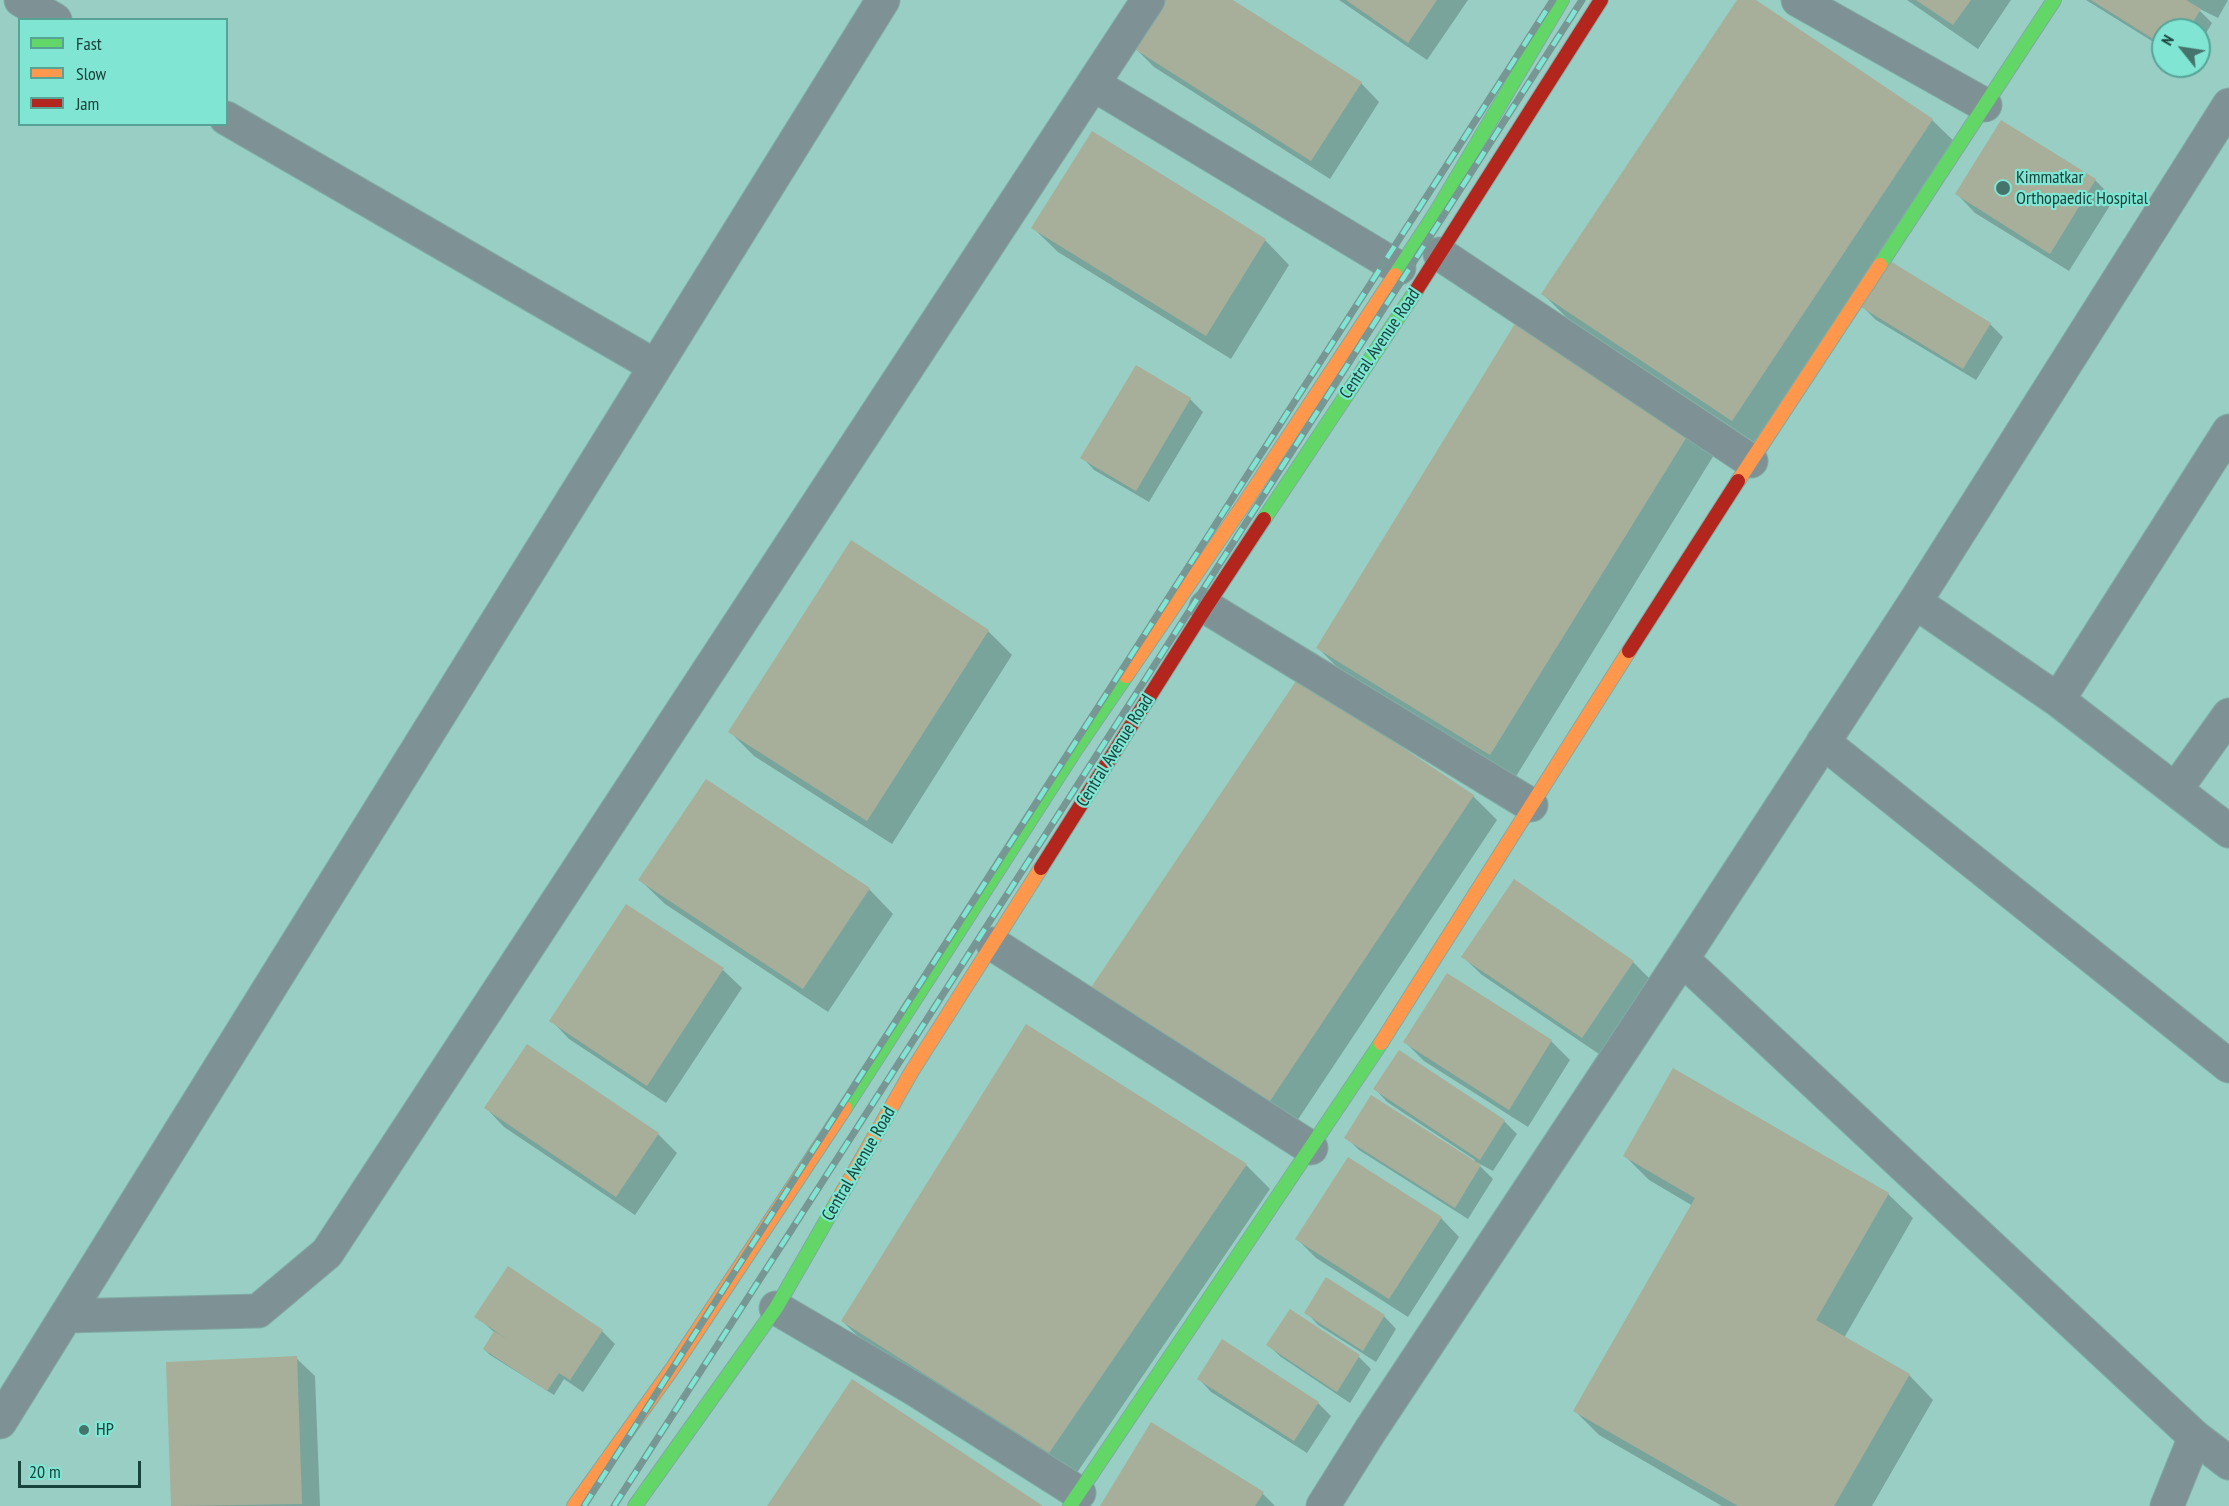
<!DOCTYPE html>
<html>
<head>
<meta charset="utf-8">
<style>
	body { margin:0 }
	#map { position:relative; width:2229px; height:1506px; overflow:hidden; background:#98cec4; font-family:"PT Sans Narrow",sans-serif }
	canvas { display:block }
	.legend { position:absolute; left:18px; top:18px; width:210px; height:108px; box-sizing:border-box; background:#81e5d3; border:2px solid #57a497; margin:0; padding:8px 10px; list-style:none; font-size:18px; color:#18433c }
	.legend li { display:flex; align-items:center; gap:12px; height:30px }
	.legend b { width:30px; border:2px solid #57a497 }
	.north { position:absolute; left:2151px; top:18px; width:60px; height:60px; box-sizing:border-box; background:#81e5d3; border:2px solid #57a497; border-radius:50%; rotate:300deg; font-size:16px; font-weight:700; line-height:24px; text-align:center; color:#18433c }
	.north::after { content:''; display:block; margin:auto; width:21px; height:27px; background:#45746c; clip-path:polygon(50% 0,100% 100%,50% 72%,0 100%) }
	.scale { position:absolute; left:18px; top:1461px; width:123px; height:27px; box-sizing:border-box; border:3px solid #18433c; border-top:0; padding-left:8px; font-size:18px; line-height:21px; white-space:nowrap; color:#18433c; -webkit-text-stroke:4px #81e5d3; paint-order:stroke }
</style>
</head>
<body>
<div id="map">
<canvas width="2229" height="1506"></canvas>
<ul class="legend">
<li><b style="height:8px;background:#63d668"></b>Fast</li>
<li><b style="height:8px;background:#ff974d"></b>Slow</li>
<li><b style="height:8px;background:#b3261e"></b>Jam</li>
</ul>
<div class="north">N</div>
<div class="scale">20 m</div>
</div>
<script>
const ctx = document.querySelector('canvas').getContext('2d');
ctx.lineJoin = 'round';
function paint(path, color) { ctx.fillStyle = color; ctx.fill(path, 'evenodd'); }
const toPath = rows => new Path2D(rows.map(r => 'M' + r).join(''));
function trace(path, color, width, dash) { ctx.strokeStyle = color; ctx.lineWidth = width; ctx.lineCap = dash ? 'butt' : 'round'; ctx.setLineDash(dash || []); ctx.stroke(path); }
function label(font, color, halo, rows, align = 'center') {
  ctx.font = font + ' "PT Sans Narrow",sans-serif'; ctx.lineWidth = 4.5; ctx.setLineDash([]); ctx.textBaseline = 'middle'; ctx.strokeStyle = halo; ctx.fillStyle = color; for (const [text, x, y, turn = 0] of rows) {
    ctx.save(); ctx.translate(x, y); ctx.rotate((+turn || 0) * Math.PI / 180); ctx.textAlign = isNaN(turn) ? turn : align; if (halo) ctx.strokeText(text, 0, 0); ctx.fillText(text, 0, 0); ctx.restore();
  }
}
const shadow = toPath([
	[1166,0,1230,0,1361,83,1379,102,1330,179,1154,67,1135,48],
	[1339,0,1468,0,1427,60],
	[1739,0,1754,0,1932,120,1957,144,1757,444,1567,318,1543,294],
	[1907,0,2011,0,1978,49],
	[2086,0,2228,0,2218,18,2196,7,2212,23,2199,45,2199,30,2163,30,2163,48],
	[2095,180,2114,199,2069,271,1975,213,1957,194],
	[1033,228,1265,240,1289,265,1231,359,1058,252],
	[1890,263,1990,324,2003,337,1976,380,1876,320,1863,307],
	[1517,325,1714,455,1515,778,1342,672,1318,648],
	[1190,399,1203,412,1149,502,1094,470,1082,457],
	[988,631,1012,655,892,844,754,756,730,732],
	[1473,796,1497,820,1291,1130,1116,1013],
	[640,880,869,889,893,914,828,1012,665,904],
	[626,906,723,970,742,988,666,1103,569,1039,551,1020],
	[1463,957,1633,962,1652,981,1602,1056,1482,975],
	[1448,975,1551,1041,1570,1060,1528,1127,1424,1061,1405,1042],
	[1399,1052,1504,1121,1517,1134,1493,1171,1476,1162,1493,1179,1468,1219,1359,1150,1346,1137,1474,1162,1475,1160,1387,1102,1375,1089],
	[1673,1071,1888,1194,1913,1218,1844,1338,1909,1375,1933,1400,1872,1506,1722,1506,1599,1435,1575,1411,1693,1206,1649,1180,1625,1156],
	[486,1108,658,1134,677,1153,635,1215,504,1127],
	[1246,1165,1270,1189,1074,1477,867,1345,842,1321],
	[1441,1218,1459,1237,1408,1317,1316,1258,1297,1239],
	[508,1268,602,1331,615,1344,583,1392,564,1379,554,1395,490,1355,484,1349,495,1333,476,1316],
	[1290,1311,1359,1357,1371,1369,1350,1403,1281,1357,1268,1345],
	[1306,1312,1384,1316,1396,1329,1376,1362,1318,1325],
	[296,1358,315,1376,320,1506,173,1506,168,1363],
	[1199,1379,1318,1403,1331,1416,1307,1453,1211,1392],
	[1263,1494,1275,1506,1101,1506]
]);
const building = toPath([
	[1164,0,1233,0,1362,82,1311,161,1133,48],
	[1346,0,1437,0,1408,43],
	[1737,0,1756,0,1933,119,1732,421,1541,294],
	[1916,0,1971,0,1953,25],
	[2091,0,2186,0,2201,9,2188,30,2163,30,2163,45],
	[2001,120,2096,179,2050,254,1955,194],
	[1092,131,1266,239,1206,336,1031,228],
	[1890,261,1991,323,1963,369,1861,307],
	[1516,322,1691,430,1490,755,1316,648],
	[1136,365,1191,398,1136,491,1080,458],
	[851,540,989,630,867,821,728,732],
	[1298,678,1474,795,1266,1107,1090,989],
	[706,779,870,888,803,989,638,880],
	[1514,879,1634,961,1582,1038,1461,957],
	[626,904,724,968,647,1086,549,1021],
	[1447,973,1552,1040,1509,1110,1403,1042],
	[1026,1024,1247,1164,1049,1453,841,1321],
	[527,1044,659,1133,616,1197,484,1108],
	[1399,1050,1505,1120,1480,1160,1373,1089],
	[1673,1068,1889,1193,1816,1320,1910,1374,1834,1506,1738,1506,1573,1411,1695,1198,1623,1156],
	[1371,1095,1481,1165,1455,1208,1344,1138],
	[1348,1157,1442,1217,1389,1299,1295,1239],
	[508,1266,603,1330,570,1380,559,1373,547,1391,483,1349,494,1331,509,1340,474,1317],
	[1326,1277,1385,1315,1363,1351,1304,1313],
	[1290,1309,1360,1355,1337,1392,1266,1345],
	[1222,1339,1319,1402,1294,1441,1197,1379],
	[297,1356,302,1504,171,1506,166,1362],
	[852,1379,1043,1506,767,1506],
	[1151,1422,1264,1492,1255,1506,1100,1506]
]);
const street = toPath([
	[21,0,55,20],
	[1798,0,1985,105],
	[1093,84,1399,268],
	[226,118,655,366],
	[1440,254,1751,461],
	[2229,431,2058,700,2229,831],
	[1915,602,2058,700],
	[1206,607,1531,805],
	[1823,742,2229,1066],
	[2176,789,2229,715],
	[993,944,1311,1148],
	[1682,959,2195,1437,2229,1463],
	[776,1308,916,1390,1079,1493],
	[66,1316,258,1311,327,1253,1148,0],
	[0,1422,883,0],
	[1323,1506,1370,1431,1682,959,1915,602,2229,105],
	[2167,1506,2195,1437]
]);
const fast = toPath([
	[1880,265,2054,0],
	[1395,275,1435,214,1562,0],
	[1264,519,1417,289],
	[845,1108,1076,749,1126,676],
	[635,1506,776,1308,837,1202],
	[1070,1506,1381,1043]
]);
const slow = toPath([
	[1738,481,1880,265],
	[1126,676,1246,501,1395,275],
	[1381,1043,1629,651],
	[837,1202,912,1071,1041,868],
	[574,1506,672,1369,845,1108]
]);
const jam = toPath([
	[1417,289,1601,0],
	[1629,651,1738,481],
	[1041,868,1206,607,1264,519]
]);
const rail = toPath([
	[584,1506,1553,0],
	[614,1506,1582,0]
]);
const markers = [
	[2003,188,8,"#45746c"],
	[84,1430,6,"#45746c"]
];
const poiNames = [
	["Kimmatkar",2016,178],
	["Orthopaedic Hospital",2016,199],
	["HP",96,1430]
];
const streetNames = [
	["Central Avenue Road",1380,344,-56],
	["Central Avenue Road",1115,751,-58],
	["Central Avenue Road",859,1164,-60]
];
paint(shadow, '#0003');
paint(building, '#a7af9a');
trace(street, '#81aba4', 35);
trace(fast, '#81aba4', 16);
trace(slow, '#81aba4', 16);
trace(jam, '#81aba4', 16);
trace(street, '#7e9295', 33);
trace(fast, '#63d668', 14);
trace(slow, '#ff974d', 14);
trace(jam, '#b3261e', 14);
trace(rail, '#779794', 7);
trace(rail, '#81e5d3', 4.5, [14]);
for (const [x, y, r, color] of markers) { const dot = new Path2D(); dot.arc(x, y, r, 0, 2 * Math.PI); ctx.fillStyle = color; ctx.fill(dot); trace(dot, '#81e5d3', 2); }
label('18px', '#18433c', '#81e5d3', poiNames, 'left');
label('18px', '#18433c', '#81e5d3', streetNames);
</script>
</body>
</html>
